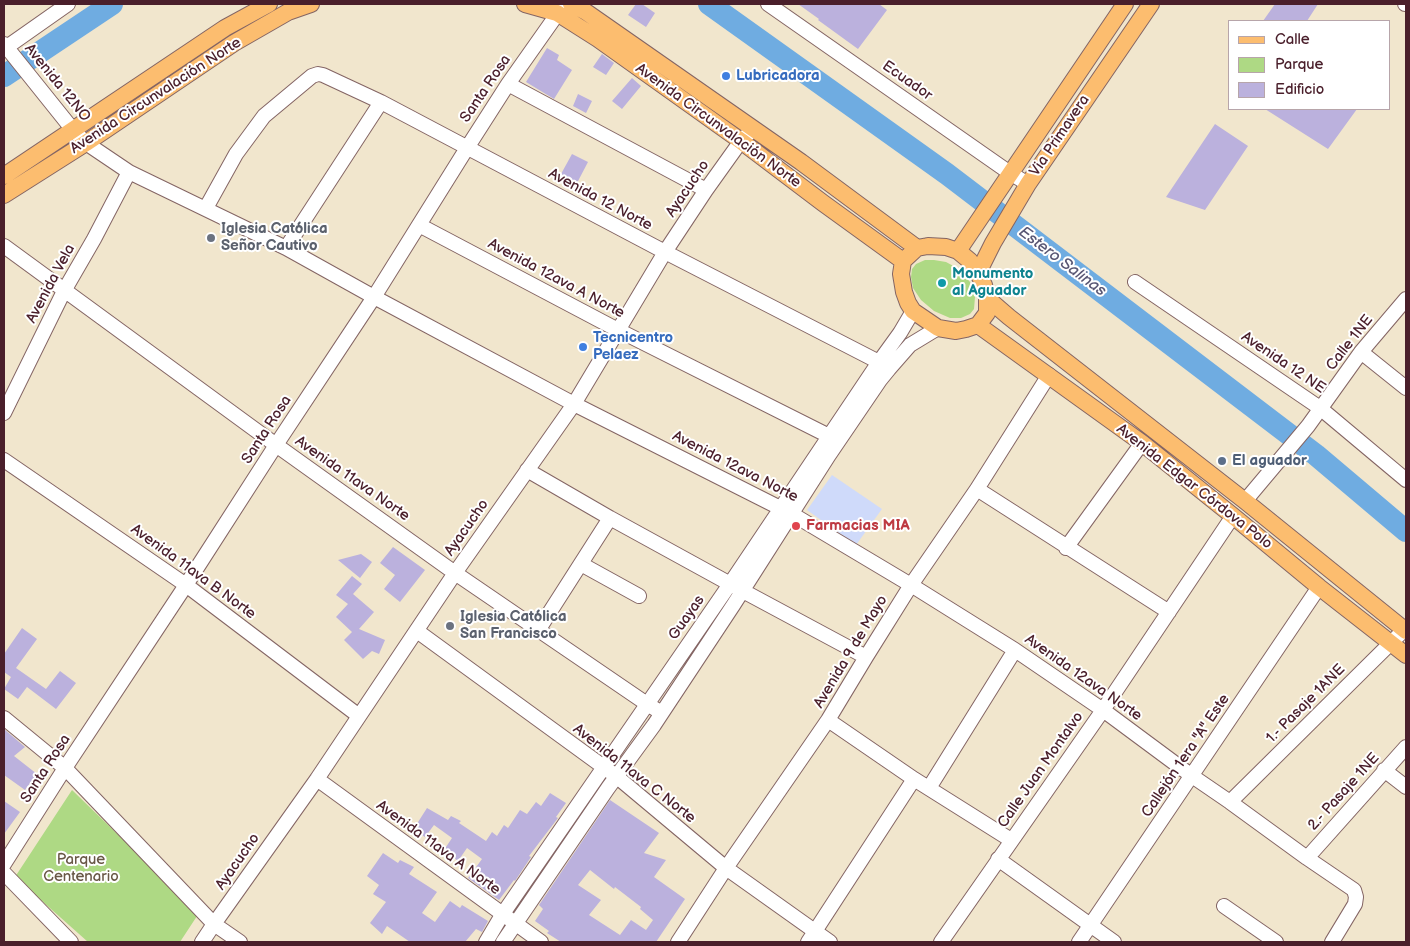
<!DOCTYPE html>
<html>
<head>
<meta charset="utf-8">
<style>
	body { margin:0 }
	#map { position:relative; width:1410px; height:946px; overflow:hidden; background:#f1e6cd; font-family:"Balsamiq Sans",sans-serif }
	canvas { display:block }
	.frame { position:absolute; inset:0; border:5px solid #4a1f2b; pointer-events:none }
	.legend { position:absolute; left:1228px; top:20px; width:162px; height:90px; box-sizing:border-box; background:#fff; border:1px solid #b7a5aa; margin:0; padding:6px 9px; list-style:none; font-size:15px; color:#4a1f2b }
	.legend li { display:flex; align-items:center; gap:10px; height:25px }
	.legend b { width:25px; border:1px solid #b7a5aa }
</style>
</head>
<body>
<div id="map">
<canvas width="1410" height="946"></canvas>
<div class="frame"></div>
<ul class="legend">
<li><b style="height:6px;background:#fcbd6f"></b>Calle</li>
<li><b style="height:14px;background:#aed984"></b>Parque</li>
<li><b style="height:14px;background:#bbb1dd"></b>Edificio</li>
</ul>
</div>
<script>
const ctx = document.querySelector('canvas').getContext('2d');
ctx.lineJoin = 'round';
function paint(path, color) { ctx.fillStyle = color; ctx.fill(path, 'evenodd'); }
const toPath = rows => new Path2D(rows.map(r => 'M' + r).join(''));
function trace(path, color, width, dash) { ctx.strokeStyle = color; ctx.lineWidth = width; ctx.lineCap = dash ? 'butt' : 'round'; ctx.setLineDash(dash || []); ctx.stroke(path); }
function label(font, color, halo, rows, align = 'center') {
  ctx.font = font + ' "Balsamiq Sans",sans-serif'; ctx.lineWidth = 4; ctx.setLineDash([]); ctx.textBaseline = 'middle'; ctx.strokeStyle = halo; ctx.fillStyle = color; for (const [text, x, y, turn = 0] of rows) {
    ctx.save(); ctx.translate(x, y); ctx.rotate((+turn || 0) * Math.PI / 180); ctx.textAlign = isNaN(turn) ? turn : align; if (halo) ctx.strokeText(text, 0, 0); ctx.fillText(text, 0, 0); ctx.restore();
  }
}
const built = toPath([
	[832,475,882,509,856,545,807,510]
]);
const green = toPath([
	[925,260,934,260,946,262,959,269,970,282,975,297,974,309,970,314,961,318,950,318,934,311,921,300,913,288,911,277,912,269,916,264],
	[72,790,199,913,180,942,88,942,15,877]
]);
const river = toPath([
	[709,4,947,174,1316,455,1406,531],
	[4,76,112,4]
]);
const building = toPath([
	[636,4,642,4,655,13,646,27,628,15],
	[798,4,879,4,887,10,858,49,818,20,819,19],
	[1275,4,1318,4,1307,21,1263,21],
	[547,48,559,55,557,60,572,70,554,99,526,82],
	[602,54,614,63,606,75,593,67],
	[632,78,641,86,622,109,612,101],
	[578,94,592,101,586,113,573,106],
	[1265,109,1357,109,1328,149],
	[1215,124,1248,146,1205,210,1166,197],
	[572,154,588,162,577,183,561,174],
	[393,547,425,570,400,602,384,589,395,575,380,563],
	[361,554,372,562,360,578,338,560],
	[352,576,362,584,353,594,374,612,359,629,385,640,379,654,372,651,363,659,344,640,352,632,336,617,348,604,336,595],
	[22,628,37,639,16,668,46,689,60,671,76,683,56,709,27,687,18,699,4,689,11,677,4,672,4,654],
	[4,729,25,747,14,756,37,774,25,790,4,775],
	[550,793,566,803,556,817,558,818,529,856,531,857,515,881,514,880,499,900,468,878,482,859,467,848,458,861,444,850,452,838,434,825,425,837,413,830,427,808,448,820,451,816,461,821,459,823,486,841,492,832,497,836,504,825,508,828,520,810,527,814,536,802,541,806],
	[610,800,659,833,644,853,666,860,654,877,685,899,656,942,561,942,547,933,549,931,535,921,543,909,539,905],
	[590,870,614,889,615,887,641,907,640,909,653,920,646,930,631,920,620,935,589,915,601,900,578,885],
	[4,801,20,812,4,834],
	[383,853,398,863,400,860,414,867,409,874,437,892,422,913,435,922,450,901,460,908,462,905,488,921,482,932,476,929,465,942,410,942,387,926,382,934,370,923,386,902,373,894,379,885,367,876]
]);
const minor = toPath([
	[768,4,1010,173,1028,184],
	[1405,4,1406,4],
	[4,44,73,130,86,143,129,172,286,248,374,297,574,404,792,514,911,585,1015,650,1103,710,1192,776,1230,802,1307,858,1354,890,1356,897,1355,904,1332,942],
	[4,49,68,4],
	[508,84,706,190],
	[206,208,236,154,264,116,312,76,318,74,323,75,381,102,665,252,879,362,889,369],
	[419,225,618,330,829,436,836,441],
	[4,246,276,445,455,573,647,704,662,713],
	[286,248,381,102],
	[1135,282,1320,408,1406,480],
	[1361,352,1406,388],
	[4,413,64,291,94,239,129,172],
	[4,460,186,585,359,716],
	[527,470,610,518,743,591,866,657],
	[977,489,1169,612],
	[1245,501,1308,426,1361,352,1406,299],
	[1066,548,1142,443],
	[581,564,639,596],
	[539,629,610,518],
	[417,631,616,776,726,868,830,942],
	[4,718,65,768,214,924,240,942],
	[828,720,914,779,1011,840],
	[1384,770,1406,787],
	[317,779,541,942],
	[929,788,1015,650],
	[1230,802,1405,629],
	[1307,858,1406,747],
	[998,859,1114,942],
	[4,864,65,768,186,585,276,445,374,297,467,148,508,84,563,6],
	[4,873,71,942],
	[1224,906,1276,942],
	[202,942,214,924,317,779,455,573,574,404,665,252,706,190,741,141,749,133],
	[486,942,502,915,730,584,879,362,900,333,913,311],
	[503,942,608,788,654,725,734,604,829,455,880,380,889,369,910,345,938,328],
	[678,942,726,868,828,720,866,657,911,585,977,489,1049,375],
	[808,942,914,779],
	[941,942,1103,710,1233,516],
	[1079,942,1319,587]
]);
const major = toPath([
	[525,4,557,13,598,39,741,141,823,203,903,261],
	[571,4,586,12,801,162,917,248],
	[4,176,225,28,269,4],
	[4,195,86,143,234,43,288,12,311,4],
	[928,246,946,247,958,251,970,261,978,273,984,285,987,298,987,313,978,325,966,329,956,331,938,328,913,311,908,303,904,292,901,274,903,261,917,248,928,246],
	[958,251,1125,4],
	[978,273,993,243,1028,184,1151,4],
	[987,298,1009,317,1245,501,1406,631],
	[978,325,1142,443,1233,516,1319,587,1406,655]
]);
const markers = [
	[726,76,5,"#3f7fe0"],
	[211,238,5,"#6b7280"],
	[942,283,5,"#0f9aa8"],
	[583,347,5,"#3f7fe0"],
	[1222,461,5,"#5c6f8a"],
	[796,526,5,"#e0444e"],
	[450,626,5,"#6b7280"]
];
const shopNames = [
	["Lubricadora",736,76],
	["Tecnicentro",593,338],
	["Pelaez",593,355]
];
const streetNames = [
	["Ecuador",907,81,35],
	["Avenida 12NO",57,83,51],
	["Santa Rosa",486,89,-56],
	["Avenida Circunvalación Norte",156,96,-33],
	["Avenida Circunvalación Norte",718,126,36],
	["Via Primavera",1060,136,-56],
	["Ayacucho",688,189,-56],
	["Avenida 12 Norte",600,200,28],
	["Avenida 12ava A Norte",556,279,28],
	["Avenida Vela",51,284,-62],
	["Calle 1NE",1350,343,-52],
	["Avenida 12 NE",1283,363,34],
	["Santa Rosa",267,430,-57],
	["Avenida 12ava Norte",735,467,27],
	["Avenida 11ava Norte",352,479,35],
	["Avenida Edgar Córdova Polo",1194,487,38],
	["Ayacucho",467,528,-55],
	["Avenida 11ava B Norte",193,572,36],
	["Guayas",687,618,-55],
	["Avenida 9 de Mayo",851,652,-59],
	["Avenida 12ava Norte",1083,678,35],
	["1.- Pasaje 1ANE",1306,704,-45],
	["Callejón 1era \"A\" Este",1186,756,-56],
	["Santa Rosa",46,769,-57],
	["Calle Juan Montalvo",1041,770,-55],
	["Avenida 11ava C Norte",634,774,38],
	["2.- Pasaje 1NE",1344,792,-48],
	["Avenida 11ava A Norte",438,848,36],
	["Ayacucho",238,862,-55]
];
const worshipNames = [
	["Iglesia Católica",221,229],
	["Señor Cautivo",221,246],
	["Iglesia Católica",460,617],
	["San Francisco",460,634]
];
const cultureNames = [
	["Monumento",952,274],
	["al Aguador",952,291]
];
const serviceNames = [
	["El aguador",1232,461]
];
const healthNames = [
	["Farmacias MIA",806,526]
];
const parkNames = [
	["Parque",81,860],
	["Centenario",81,877]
];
const waterNames = [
	["Estero Salinas",1062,262,37]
];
paint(built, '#cfdafa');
paint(green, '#aed984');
trace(river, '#6face1', 22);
paint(building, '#bbb1dd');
trace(minor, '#846564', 16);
trace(major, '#846564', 18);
trace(minor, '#fff', 14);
trace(major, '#fcbd6f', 16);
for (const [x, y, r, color] of markers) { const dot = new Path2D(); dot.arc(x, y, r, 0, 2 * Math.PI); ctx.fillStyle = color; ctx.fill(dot); trace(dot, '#fff', 2); }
label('bold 15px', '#366cbe', '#fff', shopNames, 'left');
label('15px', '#4a1f2b', '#fff', streetNames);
label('bold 15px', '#5b616d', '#fff', worshipNames, 'left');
label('bold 15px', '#0d838f', '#fff', cultureNames, 'left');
label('bold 15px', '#4e5e75', '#fff', serviceNames, 'left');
label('bold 15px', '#be3a42', '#fff', healthNames, 'left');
label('15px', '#685746', '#fff', parkNames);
label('italic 16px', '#595774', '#fff', waterNames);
</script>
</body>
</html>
